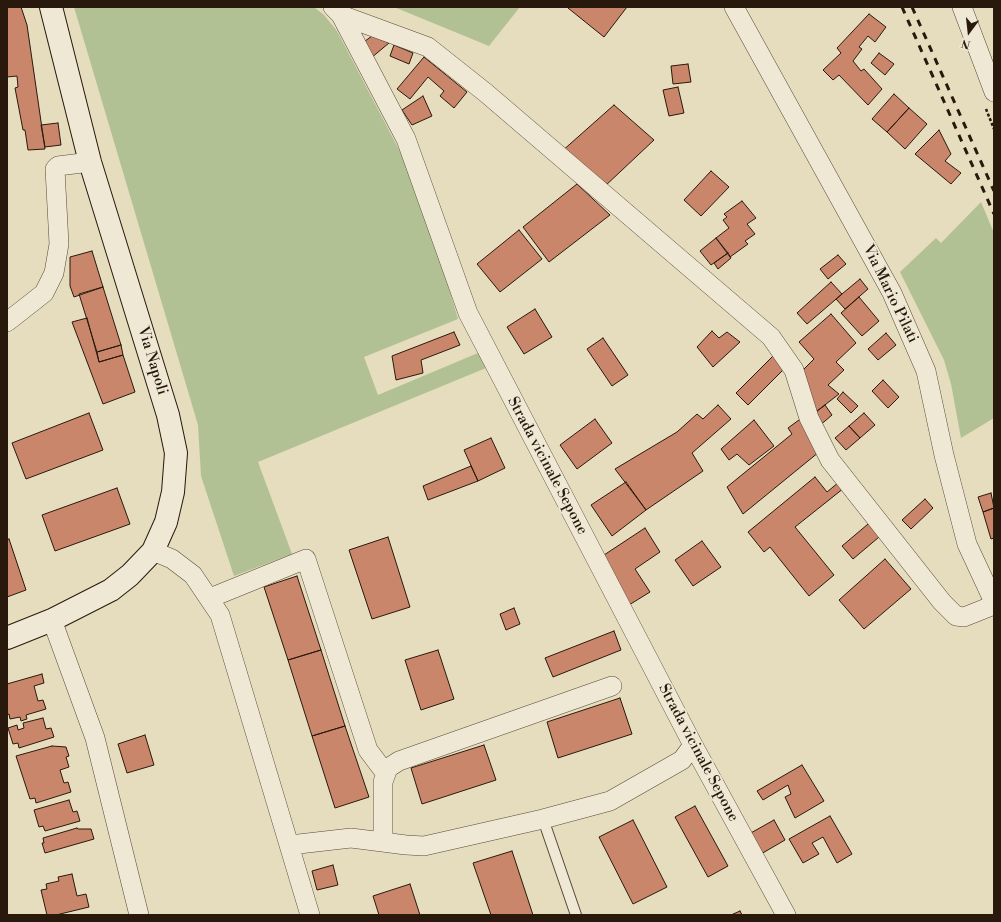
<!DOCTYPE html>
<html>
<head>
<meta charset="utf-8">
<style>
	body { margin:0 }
	#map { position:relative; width:1001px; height:922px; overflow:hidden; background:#e6dcbe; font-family:"Libre Bodoni",serif }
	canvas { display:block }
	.frame { position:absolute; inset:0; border:8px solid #29190c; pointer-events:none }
	.north { position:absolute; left:949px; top:12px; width:40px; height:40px; -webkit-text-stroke:3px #efe8d5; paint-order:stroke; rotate:195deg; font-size:11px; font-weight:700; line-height:16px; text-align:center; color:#29190c }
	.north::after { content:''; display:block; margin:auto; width:14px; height:18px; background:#29190c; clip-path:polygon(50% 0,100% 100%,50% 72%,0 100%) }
</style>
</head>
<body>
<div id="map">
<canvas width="1001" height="922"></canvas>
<div class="frame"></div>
<div class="north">N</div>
</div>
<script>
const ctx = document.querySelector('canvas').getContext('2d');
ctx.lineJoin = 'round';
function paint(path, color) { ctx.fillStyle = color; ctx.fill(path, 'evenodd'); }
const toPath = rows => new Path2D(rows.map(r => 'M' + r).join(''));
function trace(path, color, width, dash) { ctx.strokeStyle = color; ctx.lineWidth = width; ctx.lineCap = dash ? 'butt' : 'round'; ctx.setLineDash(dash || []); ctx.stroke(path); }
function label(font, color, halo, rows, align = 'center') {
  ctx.font = font + ' "Libre Bodoni",serif'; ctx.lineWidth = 3.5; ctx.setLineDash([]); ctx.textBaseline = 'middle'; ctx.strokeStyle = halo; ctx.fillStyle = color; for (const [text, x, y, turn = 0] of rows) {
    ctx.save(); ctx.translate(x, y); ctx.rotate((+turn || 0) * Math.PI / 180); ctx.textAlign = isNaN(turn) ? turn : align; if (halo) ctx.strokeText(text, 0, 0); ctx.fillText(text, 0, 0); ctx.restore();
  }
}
const green = toPath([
	[74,7,314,7,324,15,337,31,406,163,433,235,458,319,364,357,378,395,478,353,486,368,258,462,292,554,234,576,201,476,198,425],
	[394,7,520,7,489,46],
	[981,202,994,233,994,418,961,438,951,384,944,360,900,272,936,238,941,243]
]);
const building = toPath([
	[7,7,21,7,27,25,45,149,28,150,25,130,23,130,15,88,18,87,17,76,7,77,7,7],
	[568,7,627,7,604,37,568,8,568,7],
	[869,14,886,27,875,42,868,36,859,47,862,49,853,61,861,71,864,69,882,89,868,105,839,75,833,80,823,70,841,53,837,48,869,14],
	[372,36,389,43,371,58,361,44,372,36],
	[394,45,413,53,409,64,390,56,394,45],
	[879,53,894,64,885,75,871,63,879,53],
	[424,57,467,92,454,108,440,96,444,91,428,77,410,99,397,89,424,57],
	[688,64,691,82,673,84,671,66,688,64],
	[678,87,684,113,669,116,663,90,678,87],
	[894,94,909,108,887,132,872,119,894,94],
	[423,96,432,116,412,125,402,110,423,96],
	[614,105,654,140,604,187,561,152,614,105],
	[909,108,927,124,905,149,887,132,909,108],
	[58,123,61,145,45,147,41,125,58,123],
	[939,130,951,154,945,161,961,173,951,184,915,154,939,130],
	[711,171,729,187,701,216,684,200,711,171],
	[577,184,610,215,549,262,523,227,577,184],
	[742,201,756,218,747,224,755,234,745,241,748,244,730,257,716,238,729,228,723,220,727,217,724,214,742,201],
	[519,230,542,259,500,292,477,264,519,230],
	[716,238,728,253,711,265,700,251,716,238],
	[92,251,103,287,74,297,70,286,70,257,92,251],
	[728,253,731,258,718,269,714,263,728,253],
	[838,255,846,264,828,279,820,269,838,255],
	[860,279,868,289,845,309,836,299,860,279],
	[831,282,842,294,807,324,797,313,831,282],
	[103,287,121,345,97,352,79,294,103,287],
	[859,297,879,321,862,336,841,313,859,297],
	[535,309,552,337,524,354,507,327,535,309],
	[831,314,856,343,836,362,844,370,828,385,839,394,812,415,801,372,814,359,799,342,831,314],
	[87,318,99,362,123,355,135,392,103,404,72,322,87,318],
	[712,331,719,338,727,332,740,342,713,367,697,347,712,331],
	[454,332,460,345,421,360,423,373,396,380,392,356,454,332],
	[886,333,896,345,878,360,868,349,886,333],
	[603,338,628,375,612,386,587,349,603,338],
	[121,345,123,355,99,362,97,352,121,345],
	[774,355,786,367,748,405,736,393,774,355],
	[883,380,899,397,888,408,872,391,883,380],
	[843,392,858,406,851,413,837,399,843,392],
	[718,405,731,419,692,453,703,471,646,510,615,469,677,432,697,414,703,419,718,405],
	[825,405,832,415,818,427,812,415,825,405],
	[89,413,103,450,26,479,12,443,89,413],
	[864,413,875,425,860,438,849,426,864,413],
	[803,417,819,452,743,514,727,487,792,434,788,428,803,417],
	[595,419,612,443,577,469,560,445,595,419],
	[754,420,774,446,749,465,737,454,729,460,721,449,754,420],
	[849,426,860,438,846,450,835,438,849,426],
	[491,438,505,468,478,481,464,450,491,438],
	[471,466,478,481,428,500,423,486,471,466],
	[815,477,827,492,839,482,844,488,795,527,834,575,809,596,770,547,764,552,748,532,815,477],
	[626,482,646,510,612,536,591,505,626,482],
	[117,488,130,524,55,551,42,515,117,488],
	[991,493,994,508,983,512,978,497,991,493],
	[925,499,933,508,911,529,902,520,925,499],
	[994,508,994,538,991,539,983,512,994,508],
	[874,519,885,532,853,559,842,546,874,519],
	[645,528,660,552,635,569,650,592,629,605,601,557,645,528],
	[388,537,410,607,372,619,349,550,388,537],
	[9,539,26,590,7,597,7,540,9,539],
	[702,541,721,567,693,586,675,560,702,541],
	[885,559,911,589,864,629,839,600,885,559],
	[297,576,321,650,288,660,264,587,297,576],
	[514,608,520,624,506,630,500,614,514,608],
	[614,631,621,650,553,677,545,658,614,631],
	[321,650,345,726,312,736,288,660,321,650],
	[438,650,454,699,421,710,405,660,438,650],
	[42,674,44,683,34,686,38,701,43,700,46,709,26,715,27,719,21,721,20,717,10,719,9,714,7,715,7,684,42,674],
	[620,698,632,734,558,758,547,722,620,698],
	[43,718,46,729,51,728,54,737,19,748,18,743,13,744,8,728,17,725,18,730,24,728,23,723,43,718],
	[345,726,369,797,335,808,312,736,345,726],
	[145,735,154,765,127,773,118,744,145,735],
	[484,745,496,780,422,804,411,768,484,745],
	[52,746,66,747,69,756,66,757,69,767,60,770,64,783,68,782,71,792,36,803,35,798,30,799,16,756,52,746],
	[802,765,824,801,795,818,785,797,791,794,788,785,763,800,757,791,802,765],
	[69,800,73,812,77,811,80,821,45,831,43,826,39,827,34,810,69,800],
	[695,806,728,866,708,877,675,817,695,806],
	[830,816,852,854,837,863,823,837,812,843,819,854,803,863,789,839,830,816],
	[633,820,667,887,633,904,599,837,633,820],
	[774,820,785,840,761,854,749,834,774,820],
	[77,828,78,829,91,829,94,839,45,853,42,843,44,843,43,838,77,828],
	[512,851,533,915,491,915,473,863,512,851],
	[333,865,338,885,317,890,312,871,333,865],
	[72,874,77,896,86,894,89,907,56,915,47,915,41,890,47,889,46,884,59,881,58,877,72,874],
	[410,884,420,915,379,915,373,896,410,884],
	[740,911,742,915,731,915,740,911]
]);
const path = toPath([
	[986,109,994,129]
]);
const lane = toPath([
	[543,819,576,915]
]);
const street = toPath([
	[333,7,341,15,406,139,468,313,693,745,786,915],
	[734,7,892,293,926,371,944,455,967,544,994,602],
	[962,7,994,92],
	[341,15,428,47,486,93,771,337,794,370,809,418,830,460,942,602,956,616,964,617,994,605],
	[7,322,44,293,54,273,59,244,55,169,58,166,90,162],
	[153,551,172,559,193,575,220,615,310,915],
	[210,598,306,559,368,750,386,774],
	[52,620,95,738,139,915],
	[383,841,383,782,388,768,399,761,612,686],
	[290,845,351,838,406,845,424,846,543,819,610,801,682,760,693,745]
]);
const secondary = toPath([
	[7,638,52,620,111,590,130,575,153,551,166,522,173,492,176,453,168,415,90,162,51,7]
]);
const rail = toPath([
	[902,7,994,214],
	[912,7,994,191]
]);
const streetNames = [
	["Via Mario Pilati",890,294,64],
	["Via Napoli",152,361,73],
	["Strada vicinale Sepone",547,466,62],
	["Strada vicinale Sepone",698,753,62]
];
paint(green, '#b2c194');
paint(building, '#ca866b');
trace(building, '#29190c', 1);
trace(lane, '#584a38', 12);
trace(street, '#584a38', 20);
trace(secondary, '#29190c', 24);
trace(path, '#29190c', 2.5, [3, 2]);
trace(lane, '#efe8d5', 10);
trace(street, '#efe8d5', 19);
trace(secondary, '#efe8d5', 22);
trace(rail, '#29190c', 3, [7, 7]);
label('15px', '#29190c', '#efe8d5', streetNames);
</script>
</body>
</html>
